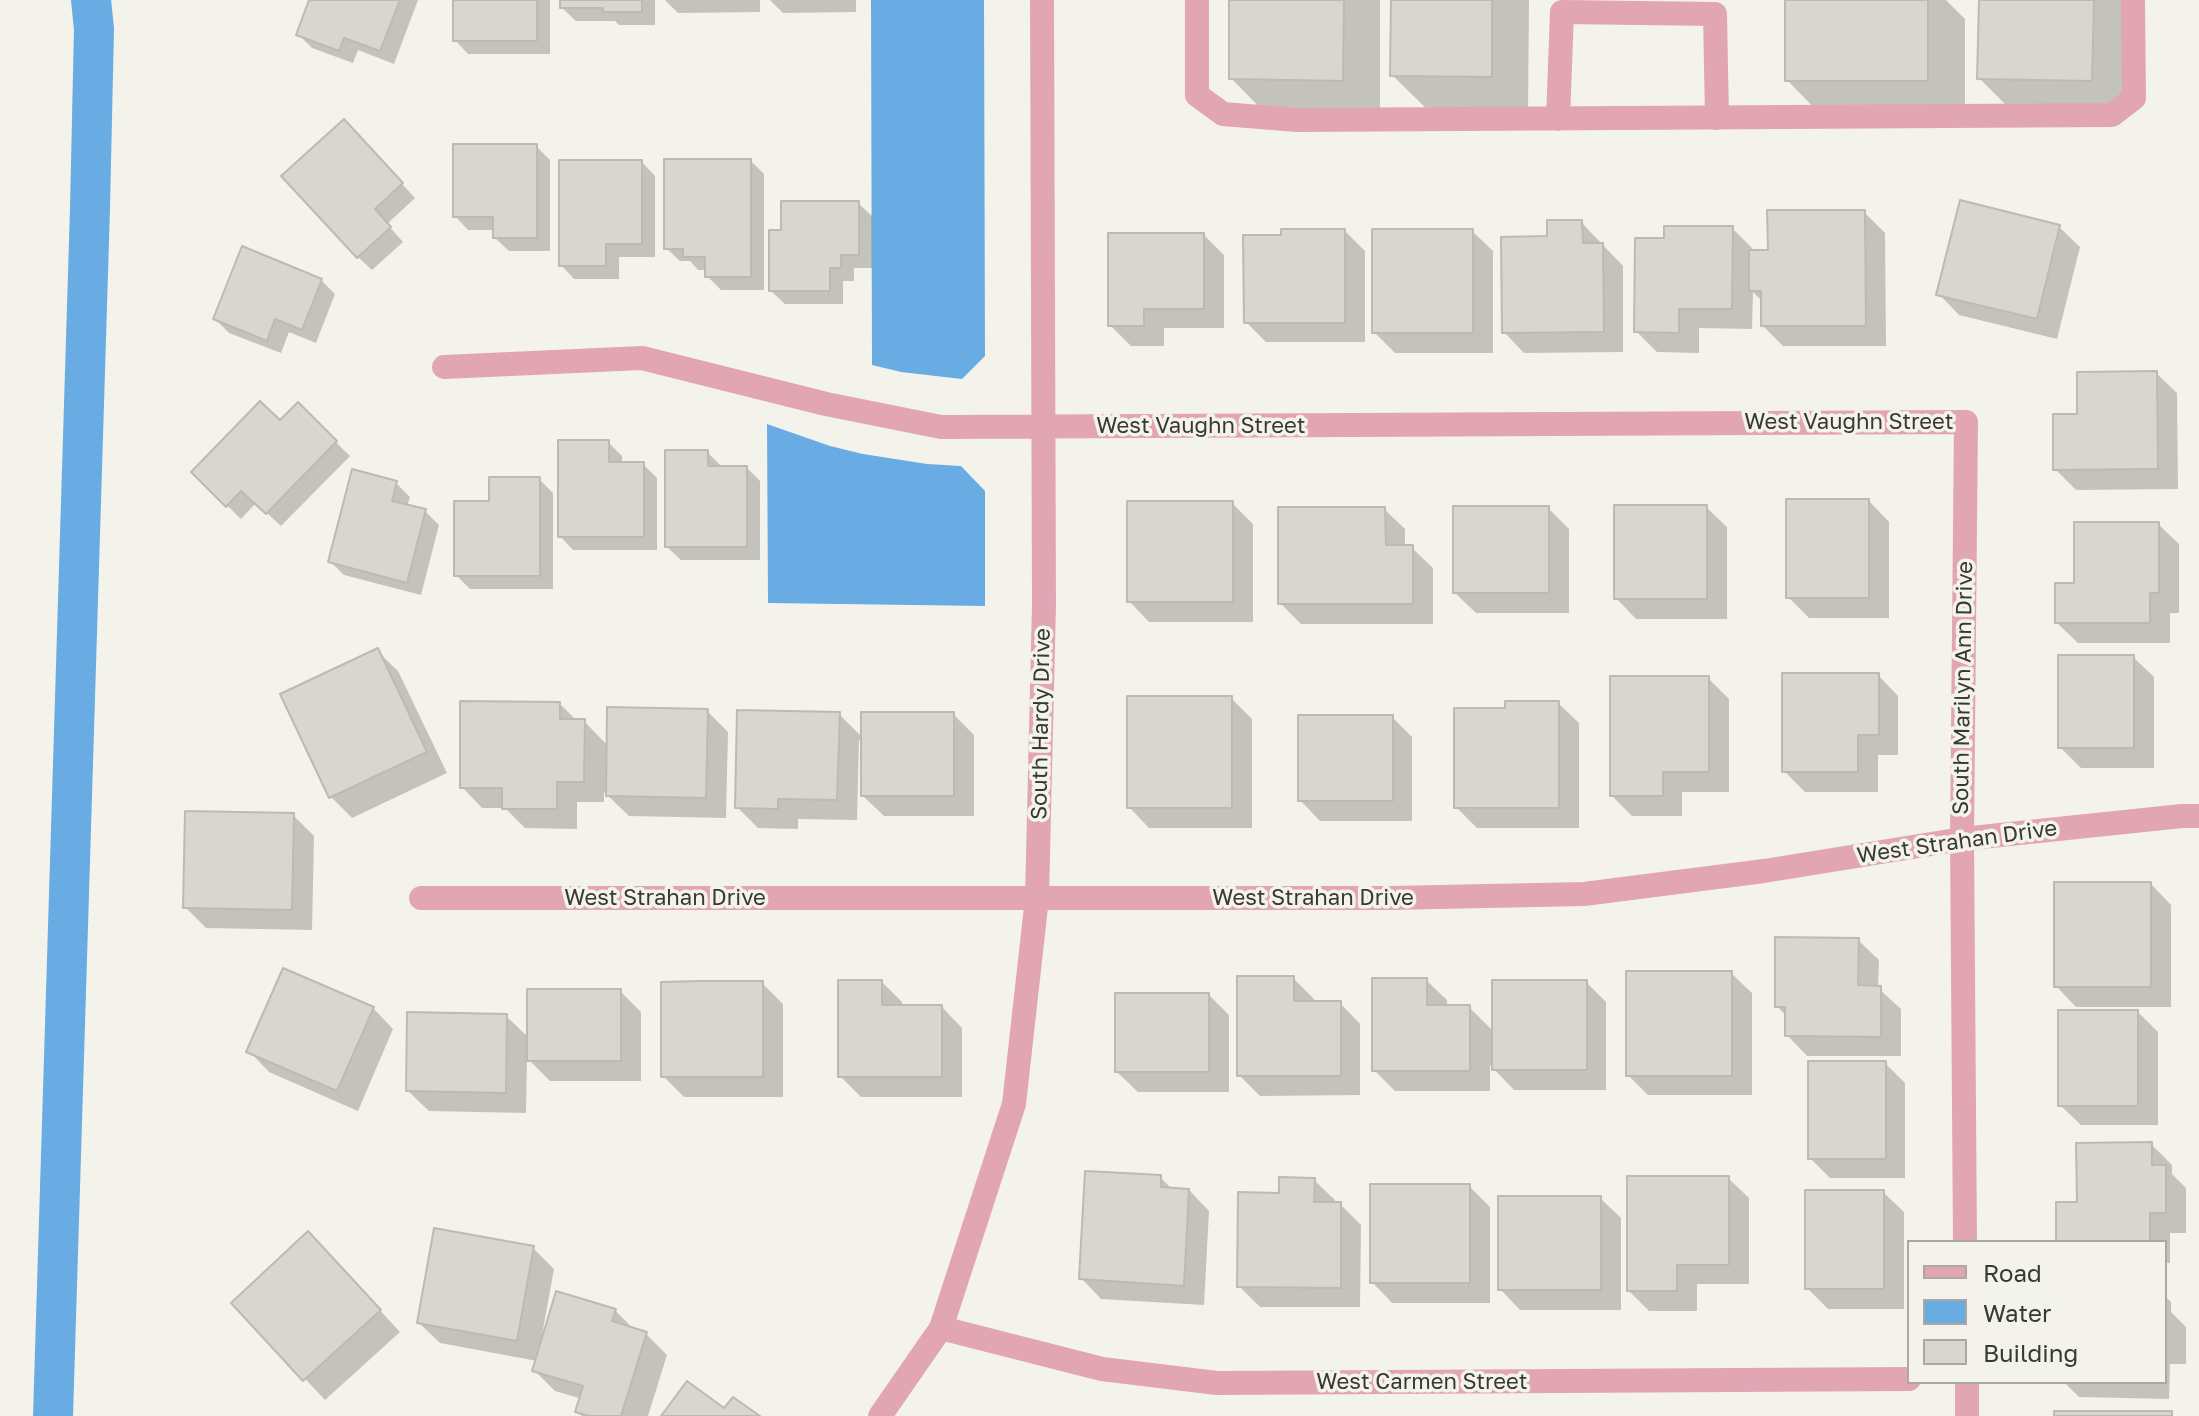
<!DOCTYPE html>
<html>
<head>
<meta charset="utf-8">
<style>
	body { margin:0 }
	#map { position:relative; width:2199px; height:1416px; overflow:hidden; background:#f4f3eb; font-family:"Golos Text",sans-serif }
	canvas { display:block }
	.legend { position:absolute; left:1907px; top:1240px; width:260px; height:144px; box-sizing:border-box; background:#f4f3eb; border:2px solid #a9a8a2; margin:0; padding:10px 14px; list-style:none; font-size:24px; color:#383835 }
	.legend li { display:flex; align-items:center; gap:16px; height:40px }
	.legend b { width:40px; border:2px solid #a9a8a2 }
</style>
</head>
<body>
<div id="map">
<canvas width="2199" height="1416"></canvas>
<ul class="legend">
<li><b style="height:10px;background:#e2a5b4"></b>Road</li>
<li><b style="height:22px;background:#68ace3"></b>Water</li>
<li><b style="height:22px;background:#d8d6cf"></b>Building</li>
</ul>
</div>
<script>
const ctx = document.querySelector('canvas').getContext('2d');
ctx.lineJoin = 'round';
function paint(path, color) { ctx.fillStyle = color; ctx.fill(path, 'evenodd'); }
const toPath = rows => new Path2D(rows.map(r => 'M' + r).join(''));
function trace(path, color, width, dash) { ctx.strokeStyle = color; ctx.lineWidth = width; ctx.lineCap = dash ? 'butt' : 'round'; ctx.setLineDash(dash || []); ctx.stroke(path); }
function label(font, color, halo, rows, align = 'center') {
  ctx.font = font + ' "Golos Text",sans-serif'; ctx.lineWidth = 7; ctx.setLineDash([]); ctx.textBaseline = 'middle'; ctx.strokeStyle = halo; ctx.fillStyle = color; for (const [text, x, y, turn = 0] of rows) {
    ctx.save(); ctx.translate(x, y); ctx.rotate((+turn || 0) * Math.PI / 180); ctx.textAlign = isNaN(turn) ? turn : align; if (halo) ctx.strokeText(text, 0, 0); ctx.fillText(text, 0, 0); ctx.restore();
  }
}
const water = toPath([
	[871,0,984,0,985,356,962,379,901,372,872,365],
	[767,424,830,446,863,454,927,464,961,466,985,491,985,606,768,603]
]);
const shadow = toPath([
	[311,0,418,0,394,64,358,50,353,63,312,48,298,34],
	[455,0,550,0,550,54,468,54,455,40],
	[562,0,655,0,655,25,619,25,615,21,576,21,562,8],
	[665,0,760,0,760,12,678,13],
	[770,0,856,0,856,12,783,13],
	[1231,0,1380,0,1380,117,1268,116,1231,78],
	[1393,0,1529,0,1528,113,1430,112,1392,75],
	[1787,0,1946,0,1965,19,1965,118,1824,118,1787,80],
	[1981,0,2129,0,2129,117,2016,115,1979,78],
	[357,135,415,198,387,224,403,242,372,270,358,257],
	[536,146,550,160,550,251,509,251,495,238,495,230,468,230,455,216],
	[750,160,764,174,764,290,721,290,707,276,707,270,698,270,690,261,680,261,666,248],
	[642,162,655,176,655,257,619,257,619,279,574,279,561,265],
	[858,203,872,216,872,268,854,268,854,281,843,281,843,304,785,304,771,291,783,232],
	[1864,212,1885,233,1886,346,1783,346,1763,326,1763,302,1753,292,1752,329,1699,328,1699,353,1657,352,1636,331,1666,240,1732,228,1753,249,1753,252,1770,252],
	[1581,222,1623,266,1623,352,1524,353,1504,332,1549,238],
	[2059,227,2080,247,2057,339,1959,315,1939,294],
	[1345,231,1365,251,1365,342,1266,342,1246,322,1283,237],
	[1472,231,1493,251,1493,353,1395,353,1374,332],
	[1204,235,1224,255,1224,328,1164,328,1164,346,1131,346,1110,325],
	[321,280,335,294,316,343,289,332,281,353,229,333,215,319],
	[2156,373,2177,393,2178,489,2076,490,2055,469,2079,416],
	[298,405,350,456,281,526,256,503,241,519,193,472,280,423],
	[608,442,622,456,622,464,643,464,657,478,657,550,573,550,560,536],
	[707,452,721,466,747,468,760,481,760,560,681,560,667,547],
	[539,479,553,493,553,589,470,589,456,575,491,503],
	[396,483,410,497,407,507,425,511,439,525,421,595,344,575,330,561],
	[1869,501,1889,522,1889,618,1809,618,1788,597],
	[1232,503,1253,524,1253,622,1149,622,1129,601],
	[1706,507,1727,527,1727,619,1636,619,1616,598],
	[1548,508,1569,529,1569,613,1476,613,1455,593],
	[1384,509,1405,529,1405,548,1412,548,1433,568,1433,624,1301,624,1280,603],
	[2158,524,2179,544,2179,613,2170,613,2170,643,2078,643,2057,623,2076,585],
	[377,651,398,671,447,773,352,818,331,797,283,695],
	[2133,657,2154,677,2154,768,2081,768,2060,747],
	[1878,675,1898,696,1898,755,1878,755,1878,792,1805,792,1784,771],
	[1708,678,1729,699,1729,792,1682,792,1682,816,1632,816,1612,796],
	[1231,698,1252,719,1252,828,1149,828,1129,807],
	[1558,703,1579,723,1579,828,1477,828,1456,807,1507,710],
	[560,704,577,721,584,721,608,746,707,711,728,732,726,818,629,816,604,792,604,802,577,802,577,829,525,828,505,808,482,808,462,787],
	[839,714,863,738,953,714,974,735,974,816,884,816,863,796,863,740,859,740,857,820,798,819,798,829,758,828,737,807],
	[1392,717,1412,737,1412,821,1320,821,1300,800],
	[293,815,314,836,312,930,206,928,185,907],
	[2151,884,2171,905,2171,1007,2076,1007,2056,986],
	[1858,940,1879,960,1878,988,1901,1009,1901,1056,1807,1056,1787,1035,1787,1017,1777,1006],
	[1731,973,1752,993,1752,1095,1648,1095,1628,1075],
	[1293,978,1314,999,1314,1003,1340,1003,1360,1024,1360,1095,1260,1096,1239,1075],
	[1426,980,1447,1000,1447,1007,1469,1007,1494,1032,1586,982,1606,1002,1606,1090,1514,1090,1490,1065,1490,1091,1395,1091,1374,1070],
	[882,982,902,1002,902,1007,942,1007,962,1028,962,1097,861,1097,840,1076],
	[762,983,783,1004,783,1097,684,1097,663,1076],
	[620,991,641,1012,641,1081,550,1081,527,1058,526,1113,429,1111,408,1091,506,1016,529,1038],
	[1208,994,1229,1015,1229,1092,1138,1092,1117,1072],
	[373,1008,393,1029,358,1111,269,1072,249,1051],
	[2138,1012,2158,1032,2158,1125,2081,1125,2060,1105],
	[1885,1063,1905,1083,1905,1178,1830,1178,1810,1158],
	[2151,1144,2172,1165,2172,1174,2186,1188,2186,1233,2170,1233,2170,1263,2165,1263,2165,1242,2058,1242,2079,1204],
	[1160,1177,1172,1189,1189,1190,1209,1211,1204,1305,1101,1299,1081,1278],
	[1728,1178,1749,1198,1749,1284,1697,1284,1697,1311,1649,1311,1629,1291],
	[1314,1180,1335,1200,1335,1204,1340,1204,1361,1225,1360,1307,1260,1307,1239,1286,1281,1195],
	[1469,1186,1490,1207,1490,1303,1392,1303,1372,1282],
	[1883,1192,1904,1212,1904,1309,1828,1309,1807,1288],
	[1600,1198,1621,1218,1621,1310,1520,1310,1500,1289],
	[533,1248,554,1269,542,1335,615,1310,635,1331,646,1334,667,1355,648,1416,582,1416,578,1412,582,1399,555,1391,534,1370,537,1361,440,1343,419,1323],
	[329,1255,400,1332,325,1400,234,1303],
	[2165,1296,2171,1302,2171,1312,2186,1327,2186,1364,2170,1364,2169,1399,2079,1397,2064,1382,2165,1382]
]);
const canal = toPath([
	[53,1416,90,208,94,29,91,0]
]);
const building = toPath([
	[309,0,400,0,380,51,344,38,339,51,296,35,309,0],
	[453,0,537,0,537,41,453,41,453,0],
	[560,0,642,0,642,12,603,12,603,8,560,8,560,0],
	[1229,0,1344,0,1343,81,1229,79,1229,0],
	[1391,0,1492,0,1492,77,1390,76,1391,0],
	[1785,0,1928,0,1928,81,1785,81,1785,0],
	[1979,0,2094,0,2092,81,1977,79,1979,0],
	[344,119,403,183,375,209,391,227,357,258,281,176,344,119],
	[453,144,537,144,537,238,493,238,493,217,453,217,453,144],
	[664,159,751,159,751,277,705,277,705,257,683,257,683,249,664,249,664,159],
	[559,160,642,160,642,244,606,244,606,266,559,266,559,160],
	[1960,200,2060,225,2037,319,1936,295,1960,200],
	[781,201,859,201,859,255,841,255,841,268,830,268,830,291,769,291,769,230,781,230,781,201],
	[1767,210,1865,210,1866,326,1761,326,1761,291,1749,291,1749,250,1768,250,1767,210],
	[1547,220,1582,220,1583,243,1603,243,1604,332,1502,333,1501,237,1547,236,1547,220],
	[1664,226,1733,226,1732,309,1679,309,1679,333,1634,332,1635,238,1664,238,1664,226],
	[1281,229,1345,229,1345,323,1244,323,1243,235,1281,235,1281,229],
	[1372,229,1473,229,1473,333,1372,333,1372,229],
	[1108,233,1204,233,1204,309,1144,309,1144,326,1108,326,1108,233],
	[242,246,322,279,302,330,275,319,267,341,213,319,242,246],
	[2157,371,2158,469,2053,470,2053,414,2077,414,2077,372,2157,371],
	[260,401,280,420,298,402,337,441,266,514,241,491,226,507,191,472,260,401],
	[558,440,609,440,609,462,644,462,644,537,558,537,558,440],
	[665,450,708,450,708,466,747,466,747,547,665,547,665,450],
	[352,469,397,481,392,501,426,509,407,583,328,562,352,469],
	[489,477,540,477,540,576,454,576,454,501,489,501,489,477],
	[1786,499,1869,499,1869,598,1786,598,1786,499],
	[1127,501,1233,501,1233,602,1127,602,1127,501],
	[1614,505,1707,505,1707,599,1614,599,1614,505],
	[1453,506,1549,506,1549,593,1453,593,1453,506],
	[1278,507,1385,507,1386,545,1413,545,1413,604,1278,604,1278,507],
	[2074,522,2159,522,2159,593,2150,593,2150,623,2055,623,2055,583,2074,583,2074,522],
	[378,648,427,752,329,798,280,694,378,648],
	[2058,655,2134,655,2134,748,2058,748,2058,655],
	[1782,673,1879,673,1879,735,1858,735,1858,772,1782,772,1782,673],
	[1610,676,1709,676,1709,772,1663,772,1663,796,1610,796,1610,676],
	[1127,696,1232,696,1232,808,1127,808,1127,696],
	[460,701,560,702,560,719,585,719,584,782,557,782,557,809,502,809,502,788,460,788,460,701],
	[1505,701,1559,701,1559,808,1454,808,1454,708,1505,708,1505,701],
	[607,707,708,709,706,798,606,796,607,707],
	[737,710,840,712,837,800,778,799,778,809,735,808,737,710],
	[861,712,954,712,954,796,861,796,861,712],
	[1298,715,1393,715,1393,801,1298,801,1298,715],
	[185,811,294,813,292,910,183,908,185,811],
	[2054,882,2151,882,2151,987,2054,987,2054,882],
	[1775,937,1859,938,1858,985,1881,986,1881,1037,1785,1036,1785,1007,1775,1007,1775,937],
	[283,968,374,1007,337,1091,246,1052,283,968],
	[1626,971,1732,971,1732,1076,1626,1076,1626,971],
	[1237,976,1294,976,1294,1001,1341,1001,1341,1076,1237,1076,1237,976],
	[1372,978,1427,978,1427,1005,1470,1005,1470,1071,1372,1071,1372,978],
	[838,980,882,980,882,1005,942,1005,942,1077,838,1077,838,980],
	[1492,980,1587,980,1587,1070,1492,1070,1492,980],
	[701,981,763,981,763,1077,661,1077,661,982,701,981],
	[527,989,621,989,621,1061,527,1061,527,989],
	[1115,993,1209,993,1209,1072,1115,1072,1115,993],
	[2058,1010,2138,1010,2138,1106,2058,1106,2058,1010],
	[407,1012,507,1014,506,1093,406,1091,407,1012],
	[1808,1061,1886,1061,1886,1159,1808,1159,1808,1061],
	[2152,1142,2152,1165,2166,1165,2166,1213,2150,1213,2150,1242,2056,1242,2056,1202,2077,1202,2076,1143,2152,1142],
	[1085,1171,1161,1175,1161,1187,1189,1189,1184,1286,1079,1279,1085,1171],
	[1627,1176,1729,1176,1729,1265,1677,1265,1677,1291,1627,1291,1627,1176],
	[1279,1177,1315,1178,1314,1202,1341,1202,1341,1288,1237,1287,1238,1192,1279,1193,1279,1177],
	[1370,1184,1470,1184,1470,1283,1370,1283,1370,1184],
	[1805,1190,1884,1190,1884,1289,1805,1289,1805,1190],
	[1498,1196,1601,1196,1601,1290,1498,1290,1498,1196],
	[434,1228,534,1246,517,1341,417,1323,434,1228],
	[308,1231,381,1310,303,1381,231,1303,308,1231],
	[556,1291,616,1309,612,1321,647,1332,621,1416,589,1416,575,1412,583,1386,532,1371,556,1291],
	[687,1381,724,1408,733,1397,760,1416,661,1416,687,1381],
	[2054,1411,2172,1411,2172,1416,2054,1416,2054,1411]
]);
const minor = toPath([
	[1197,0,1197,95,1223,114,1297,120,2112,115,2134,98,2133,0],
	[1558,119,1562,12,1715,14,1717,118],
	[444,367,642,358,826,404,941,427,1966,422,1962,839,1965,1242],
	[421,898,1391,898,1584,894,1764,871,1962,839,2182,816,2199,816],
	[941,1328,1102,1369,1217,1383,1909,1379],
	[1967,1382,1967,1416],
	[880,1416,941,1328,1014,1104,1037,898,1044,604,1042,0]
]);
const streetNames = [
	["West Vaughn Street",1849,422],
	["West Vaughn Street",1201,426],
	["South Marilyn Ann Drive",1963,688,-89],
	["South Hardy Drive",1041,724,-89],
	["West Strahan Drive",1957,842,-8],
	["West Strahan Drive",665,898],
	["West Strahan Drive",1313,898],
	["West Carmen Street",1422,1382]
];
paint(water, '#68ace3');
paint(shadow, '#0003');
trace(canal, '#68ace3', 40);
paint(building, '#d8d6cf');
trace(building, '#bbbab3', 2);
trace(minor, '#e2a5b4', 24);
label('22px', '#383835', '#f4f3eb', streetNames);
</script>
</body>
</html>
